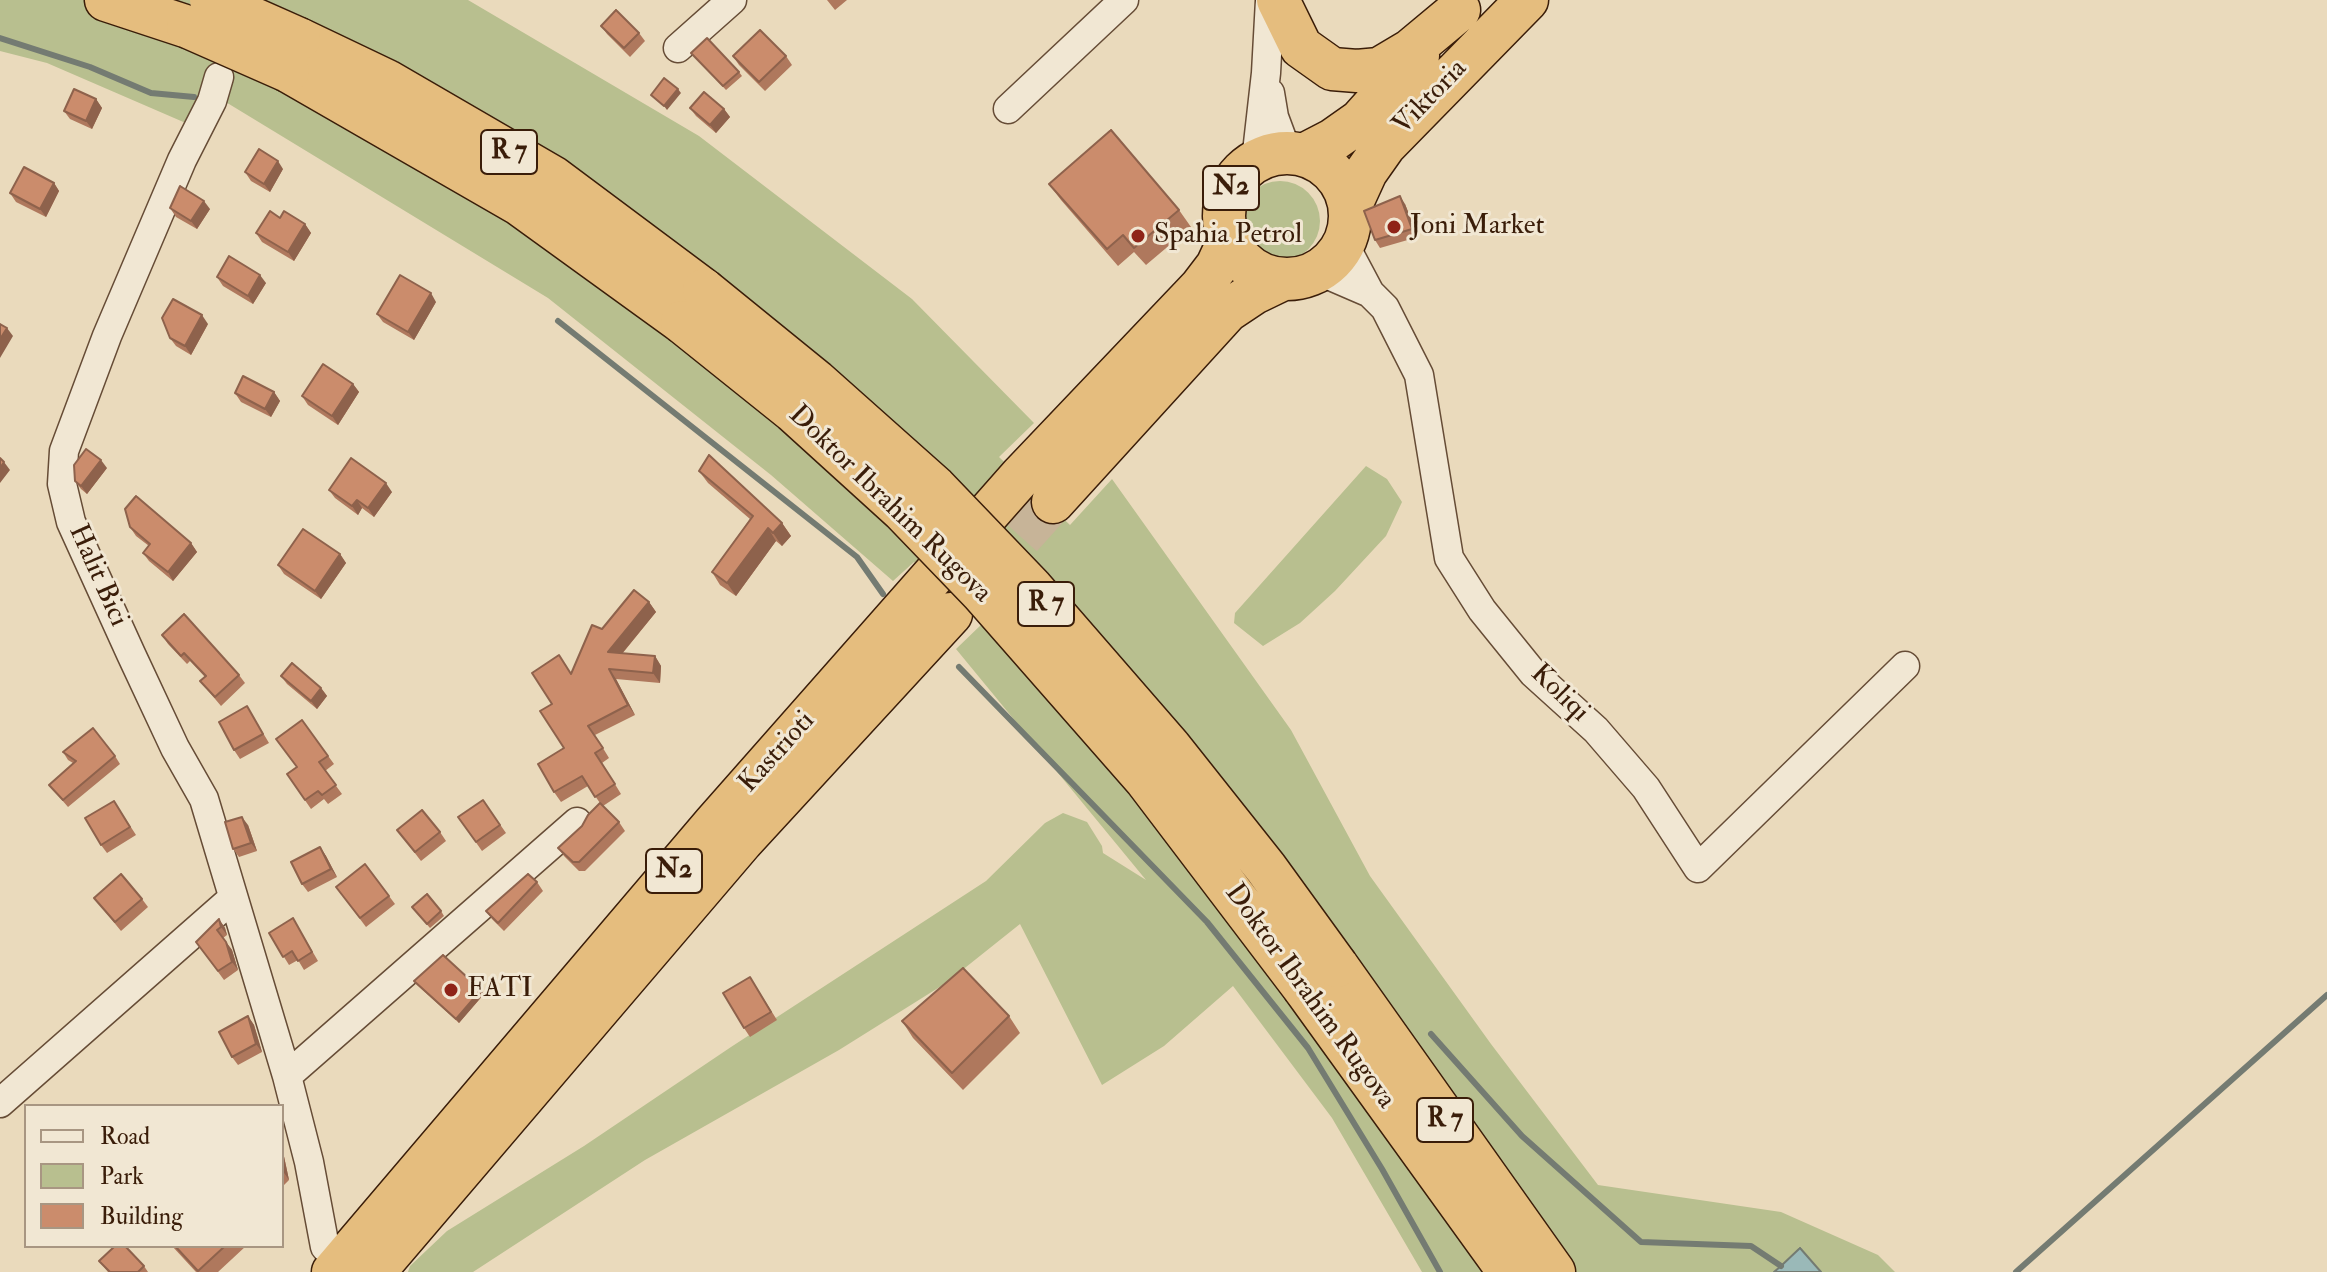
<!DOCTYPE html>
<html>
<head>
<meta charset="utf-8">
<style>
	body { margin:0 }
	#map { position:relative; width:2327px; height:1272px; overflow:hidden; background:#eadabc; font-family:"IM FELL Double Pica",serif }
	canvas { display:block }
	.legend { position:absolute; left:24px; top:1104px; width:260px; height:144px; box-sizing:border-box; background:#f1e7d3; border:2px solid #a89682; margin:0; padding:10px 14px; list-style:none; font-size:24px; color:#3a1d09 }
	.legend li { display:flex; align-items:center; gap:16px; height:40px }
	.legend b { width:40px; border:2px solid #a89682 }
</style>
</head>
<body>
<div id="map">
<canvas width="2327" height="1272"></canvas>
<ul class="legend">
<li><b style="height:10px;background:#f1e7d3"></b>Road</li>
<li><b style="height:22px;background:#b8bf8f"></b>Park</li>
<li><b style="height:22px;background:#cb8c6c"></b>Building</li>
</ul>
</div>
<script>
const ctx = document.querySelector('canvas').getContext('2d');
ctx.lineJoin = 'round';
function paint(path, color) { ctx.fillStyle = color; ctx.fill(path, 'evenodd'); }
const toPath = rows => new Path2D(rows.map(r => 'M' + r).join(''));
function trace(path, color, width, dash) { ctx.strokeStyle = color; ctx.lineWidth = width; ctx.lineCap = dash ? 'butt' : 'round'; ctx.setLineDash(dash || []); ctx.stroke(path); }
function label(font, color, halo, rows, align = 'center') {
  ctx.font = font + ' "IM FELL Double Pica",serif'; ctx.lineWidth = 6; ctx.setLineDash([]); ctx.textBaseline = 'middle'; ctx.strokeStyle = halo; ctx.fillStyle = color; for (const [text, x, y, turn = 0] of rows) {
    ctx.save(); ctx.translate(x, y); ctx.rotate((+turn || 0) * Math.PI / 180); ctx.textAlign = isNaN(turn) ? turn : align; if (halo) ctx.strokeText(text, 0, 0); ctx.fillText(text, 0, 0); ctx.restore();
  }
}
const green = toPath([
	[0,0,468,0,699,136,912,299,1034,423,999,457,1070,525,1112,479,1291,730,1370,876,1491,1044,1598,1185,1781,1212,1878,1255,1895,1272,1422,1272,1332,1118,1233,986,1164,1046,1102,1085,1020,924,946,983,839,1050,645,1160,473,1272,408,1272,410,1266,447,1231,584,1146,731,1047,986,881,1045,823,1063,813,1087,822,1102,846,1103,853,1146,880,956,649,983,623,914,562,893,581,771,475,548,298,229,104,203,91,188,124,47,63,0,51],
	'1240 221a40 40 0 1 1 80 0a40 40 0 1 1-80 0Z',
	[1366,466,1387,479,1402,502,1386,536,1335,591,1300,623,1263,646,1234,623,1235,613]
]);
const water = toPath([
	[1800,1248,1821,1272,1774,1272,1781,1266,1800,1248]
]);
const stream = toPath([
	[0,38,90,67,151,93,194,97],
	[558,321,857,557,883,594],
	[959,667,1207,922,1308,1048,1382,1169,1440,1272],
	[1431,1034,1522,1136,1641,1242,1751,1246,1781,1266],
	[2016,1272,2327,995]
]);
const highwayTunnel = toPath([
	[979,584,1053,502]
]);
const minor = toPath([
	[678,48,732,0],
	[219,77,212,101,182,160,107,336,64,451,62,484,71,522,131,654,175,748,204,799,287,1076,309,1162,325,1247,341,1262],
	[1270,93,1274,117,1287,152],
	[1008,109,1124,0],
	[1256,161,1266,73,1270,0],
	[1344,244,1370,293,1385,308,1419,375,1449,558,1482,610,1533,673,1596,730,1646,788,1698,868,1905,666],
	[1319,271,1370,293],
	[287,1076,577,822],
	[0,1103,233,898]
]);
const highway = toPath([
	[106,0,188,27],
	[1278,0,1301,47,1332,69,1357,71,1379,69,1411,50,1459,10],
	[299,39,387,81,554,178,704,290],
	[288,71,519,204,682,322],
	'1224 216a63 63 0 1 1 126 0a63 63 0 1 1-126 0Z',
	[1304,155,1333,140,1360,121,1418,56],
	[1350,207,1366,172,1385,145,1527,0],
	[1053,502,1227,311,1254,293,1283,279],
	[1337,966,1554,1272],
	[1304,988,1509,1272],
	[333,1272,714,824,1022,475,1201,287,1217,266,1229,240],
	[374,1272,742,841,951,614]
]);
const highwayBridge = toPath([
	[211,0,299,39],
	[188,27,288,71],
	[704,290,816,381,935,487,1031,587,1170,747,1266,868,1337,966],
	[682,322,793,411,902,510,982,593,1146,780,1304,988]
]);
const wall = toPath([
	[827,0,847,0,835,10],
	[601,26,639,33,645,41,630,57,607,34],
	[691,53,739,72,742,76,726,90],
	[733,56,786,56,792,65,765,91,739,65],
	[96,99,102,108,92,129,70,119,64,111],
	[690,108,724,109,730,117,716,133,696,116],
	[283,169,270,192,251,181,245,172],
	[54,183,59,191,46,217,16,202,10,193],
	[1049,184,1179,210,1191,227,1146,265,1134,252,1118,266,1061,200],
	[1405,204,1418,237,1380,248,1375,240],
	[170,208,210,209,197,229,176,217],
	[280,218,305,224,311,233,294,261,262,242,256,233],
	[217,277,266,283,253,304,223,286],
	[436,302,414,340,383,322,377,314],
	[208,324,191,355,176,346,170,338],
	[353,384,359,392,338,425,308,405,302,396],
	[274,392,280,401,271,417,241,402,235,393],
	[107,468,87,494,81,489,75,481],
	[699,471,782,523,791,536,782,546,776,541,736,596,720,585,712,572,750,519,708,483],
	[329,490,392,492,374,517,362,508,358,515,335,498],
	[130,527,191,543,197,552,173,581,149,561,143,553,149,546,136,536],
	[340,554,346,563,321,599,284,574,278,565],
	[649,602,656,612,622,654,655,656,661,666,660,683,616,679,635,715,595,735,609,758,602,763,621,794,603,806,619,822,625,831,585,871,579,871,564,856,558,848,582,826,600,803,588,786,561,802,554,792,564,748,552,704,571,673,602,629],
	[162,635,239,675,245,683,221,706,200,681,205,677,190,661,187,664,168,644],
	[281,676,321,688,327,696,317,709,287,684],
	[247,706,269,743,240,759,234,750],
	[302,720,334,764,325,771,342,794,328,804,324,799,311,809,287,774,296,767],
	[63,752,115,756,120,764,68,807,49,785,73,763,68,760],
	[483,800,506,833,482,851,458,817],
	[114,801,136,835,107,853,101,845],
	[248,825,257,851,239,857,233,849],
	[397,830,440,832,446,841,421,861],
	[320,847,326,856,337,877,308,892,302,884],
	[365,864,395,904,366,927,336,887],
	[537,882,543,891,504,931,492,919,486,911],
	[94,898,142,899,148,907,121,931],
	[415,911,441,911,444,916,430,928],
	[293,918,318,961,304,970,298,960,289,965,269,933],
	[219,919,225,928,227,935,223,938,232,950,238,970,224,980,196,942],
	[750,977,777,1020,750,1037,744,1028],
	[414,981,481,990,484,994,459,1023,417,985],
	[248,1016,254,1025,262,1052,238,1065,232,1057],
	[1009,1016,1020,1033,963,1090,913,1038,902,1021],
	[282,1147,289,1180,282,1187],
	[172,1246,246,1246,218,1272,196,1272],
	[99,1261,144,1266,148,1272,108,1272]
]);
const shadedWall = toPath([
	[678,89,681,93,667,110,664,106],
	[96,99,102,108,92,129,86,121],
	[724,109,730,117,716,133,710,125],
	[278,161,283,169,270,192,264,184],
	[54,183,59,191,46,217,40,209],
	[1400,196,1405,204,1418,237,1412,229],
	[204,201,210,209,197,229,191,221],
	[305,224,311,233,294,261,288,252],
	[260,275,266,283,253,304,248,296],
	[431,293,436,302,414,340,408,332],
	[202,315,208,324,191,355,185,346],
	[7,328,13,336,0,358,0,339],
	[353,384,359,392,338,425,332,416],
	[274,392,280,401,271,417,265,409],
	[101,460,107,468,87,494,81,486],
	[4,462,10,470,0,483,0,468],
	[386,483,392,492,374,517,368,508],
	[357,500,362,508,358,515,352,506],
	[782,523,791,536,782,546,773,533],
	[768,528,776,541,736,596,727,583],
	[191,543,197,552,173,581,168,572],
	[340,554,346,563,321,599,315,591],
	[649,602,656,612,615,662,608,652],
	[655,656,661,666,660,683,653,673],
	[609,669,616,679,635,715,628,705],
	[321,688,327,696,317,709,311,701],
	[242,817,248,825,257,851,251,843],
	[320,847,326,856,337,877,331,869],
	[219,919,225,928,227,935,221,927],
	[226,942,232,950,238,970,232,962],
	[481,990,484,994,459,1023,456,1019],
	[248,1016,254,1025,262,1052,256,1044],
	[282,1147,289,1180,282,1170]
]);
const building = toPath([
	[616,10,639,33,624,48,601,26,616,10],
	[760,30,786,56,759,82,733,56,760,30],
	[707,38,739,72,723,86,691,53,707,38],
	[664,78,678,89,664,106,651,95,664,78],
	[74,89,96,99,86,121,64,111,74,89],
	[704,92,724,109,710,125,690,108,704,92],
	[1111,130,1179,210,1134,248,1123,235,1107,249,1049,184,1111,130],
	[259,149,278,161,264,184,245,172,259,149],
	[24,167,54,183,40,209,10,193,24,167],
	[180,186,204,201,191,221,170,208,180,186],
	[1400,196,1412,229,1375,240,1364,211,1400,196],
	[270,211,280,218,284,211,305,224,288,252,256,233,270,211],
	[229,256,260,275,248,296,217,277,229,256],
	[400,275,431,293,408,332,377,314,400,275],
	[173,299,202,315,185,346,170,338,162,318,173,299],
	[0,324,7,328,0,339,0,324],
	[323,364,353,384,332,416,302,396,323,364],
	[243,376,274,392,265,409,235,393,243,376],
	[86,449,101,460,81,486,75,481,74,465,86,449],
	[709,455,782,523,773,533,768,528,727,583,712,572,753,516,699,471,709,455],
	[0,458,4,462,0,468,0,458],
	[351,458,386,483,368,508,357,500,352,506,329,490,351,458],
	[136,496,191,543,168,572,143,553,150,544,130,527,125,509,136,496],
	[303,529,340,554,315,591,278,565,303,529],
	[634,590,649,602,608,652,655,656,653,673,609,669,628,705,588,726,603,748,595,753,615,784,595,797,582,776,554,792,538,764,564,748,540,711,552,704,532,673,559,655,571,674,592,625,602,629,634,590],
	[184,614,239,675,215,697,200,681,206,676,184,653,181,656,162,635,184,614],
	[292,663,321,688,311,701,281,676,292,663],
	[247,706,263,734,234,750,219,722,247,706],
	[302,720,328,756,319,762,336,785,322,795,318,791,305,800,287,774,297,767,276,739,302,720],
	[93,728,115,756,63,800,49,785,76,761,63,752,93,728],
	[483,800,500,825,476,842,458,817,483,800],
	[114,801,130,827,101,845,85,818,114,801],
	[600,803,619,822,579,862,573,862,558,848,582,826,588,815,600,803],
	[422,810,440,832,415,852,397,830,422,810],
	[242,817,251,843,233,849,225,822,242,817],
	[320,847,331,869,302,884,291,862,320,847],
	[365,864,389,896,360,918,336,887,365,864],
	[121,874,142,899,115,922,94,898,121,874],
	[528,874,537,882,498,923,486,911,528,874],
	[427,894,441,911,427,924,412,907,427,894],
	[293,918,312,952,298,961,292,951,283,957,269,933,293,918],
	[219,919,221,927,217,930,226,942,232,962,218,971,196,942,219,919],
	[443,955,481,990,456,1019,414,981,443,955],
	[963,968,1009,1016,952,1073,902,1021,963,968],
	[750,977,771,1012,744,1028,723,993,750,977],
	[248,1016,256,1044,232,1057,219,1032,248,1016],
	[115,1246,125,1246,144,1266,138,1272,110,1272,99,1261,115,1246],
	[175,1246,225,1246,198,1271,175,1246]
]);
const markers = [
	[1394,227,8,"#8f2418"],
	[1138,236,8,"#8f2418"],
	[451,990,8,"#8f2418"]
];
const shields = [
	[509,152,56],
	[1231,188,56],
	[1046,604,56],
	[674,871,56],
	[1445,1120,56]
];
const shieldNames = [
	["R 7",509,152],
	["N2",1231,188],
	["R 7",1046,604],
	["N2",674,871],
	["R 7",1445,1120]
];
const streetNames = [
	["Viktoria",1431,98,-46],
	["Doktor Ibrahim Rugova",889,505,44],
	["Halit Bici",97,576,66],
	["Koliqi",1559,694,44],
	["Kastrioti",778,753,-48],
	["Doktor Ibrahim Rugova",1309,997,54]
];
const poiNames = [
	["Joni Market",1410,227],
	["Spahia Petrol",1154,236],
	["FATI",467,990]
];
paint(green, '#b8bf8f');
paint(water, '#9ab9b8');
trace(water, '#747b72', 2);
trace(stream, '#747b72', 6);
trace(highwayTunnel, '#c7b498', 42, [42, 21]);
trace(minor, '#664c36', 31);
trace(highway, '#3a1d09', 45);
trace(minor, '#f1e7d3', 28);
trace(highway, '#e5bd7e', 42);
trace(highwayBridge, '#3a1d09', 45, []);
trace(highwayBridge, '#e5bd7e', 42);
paint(wall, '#af785d');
paint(shadedWall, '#8e624c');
paint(building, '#cb8c6c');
trace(building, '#8e624c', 2);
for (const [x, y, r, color] of markers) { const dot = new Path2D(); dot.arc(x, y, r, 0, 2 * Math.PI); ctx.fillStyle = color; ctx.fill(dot); trace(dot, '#f1e7d3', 3); }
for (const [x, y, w] of shields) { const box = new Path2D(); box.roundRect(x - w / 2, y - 22, w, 44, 6); ctx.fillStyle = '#f1e7d3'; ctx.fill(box); trace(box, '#3a1d09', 2); }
label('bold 26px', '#3a1d09', null, shieldNames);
label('28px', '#3a1d09', '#f1e7d3', streetNames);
label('28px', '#3a1d09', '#f1e7d3', poiNames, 'left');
</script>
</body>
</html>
